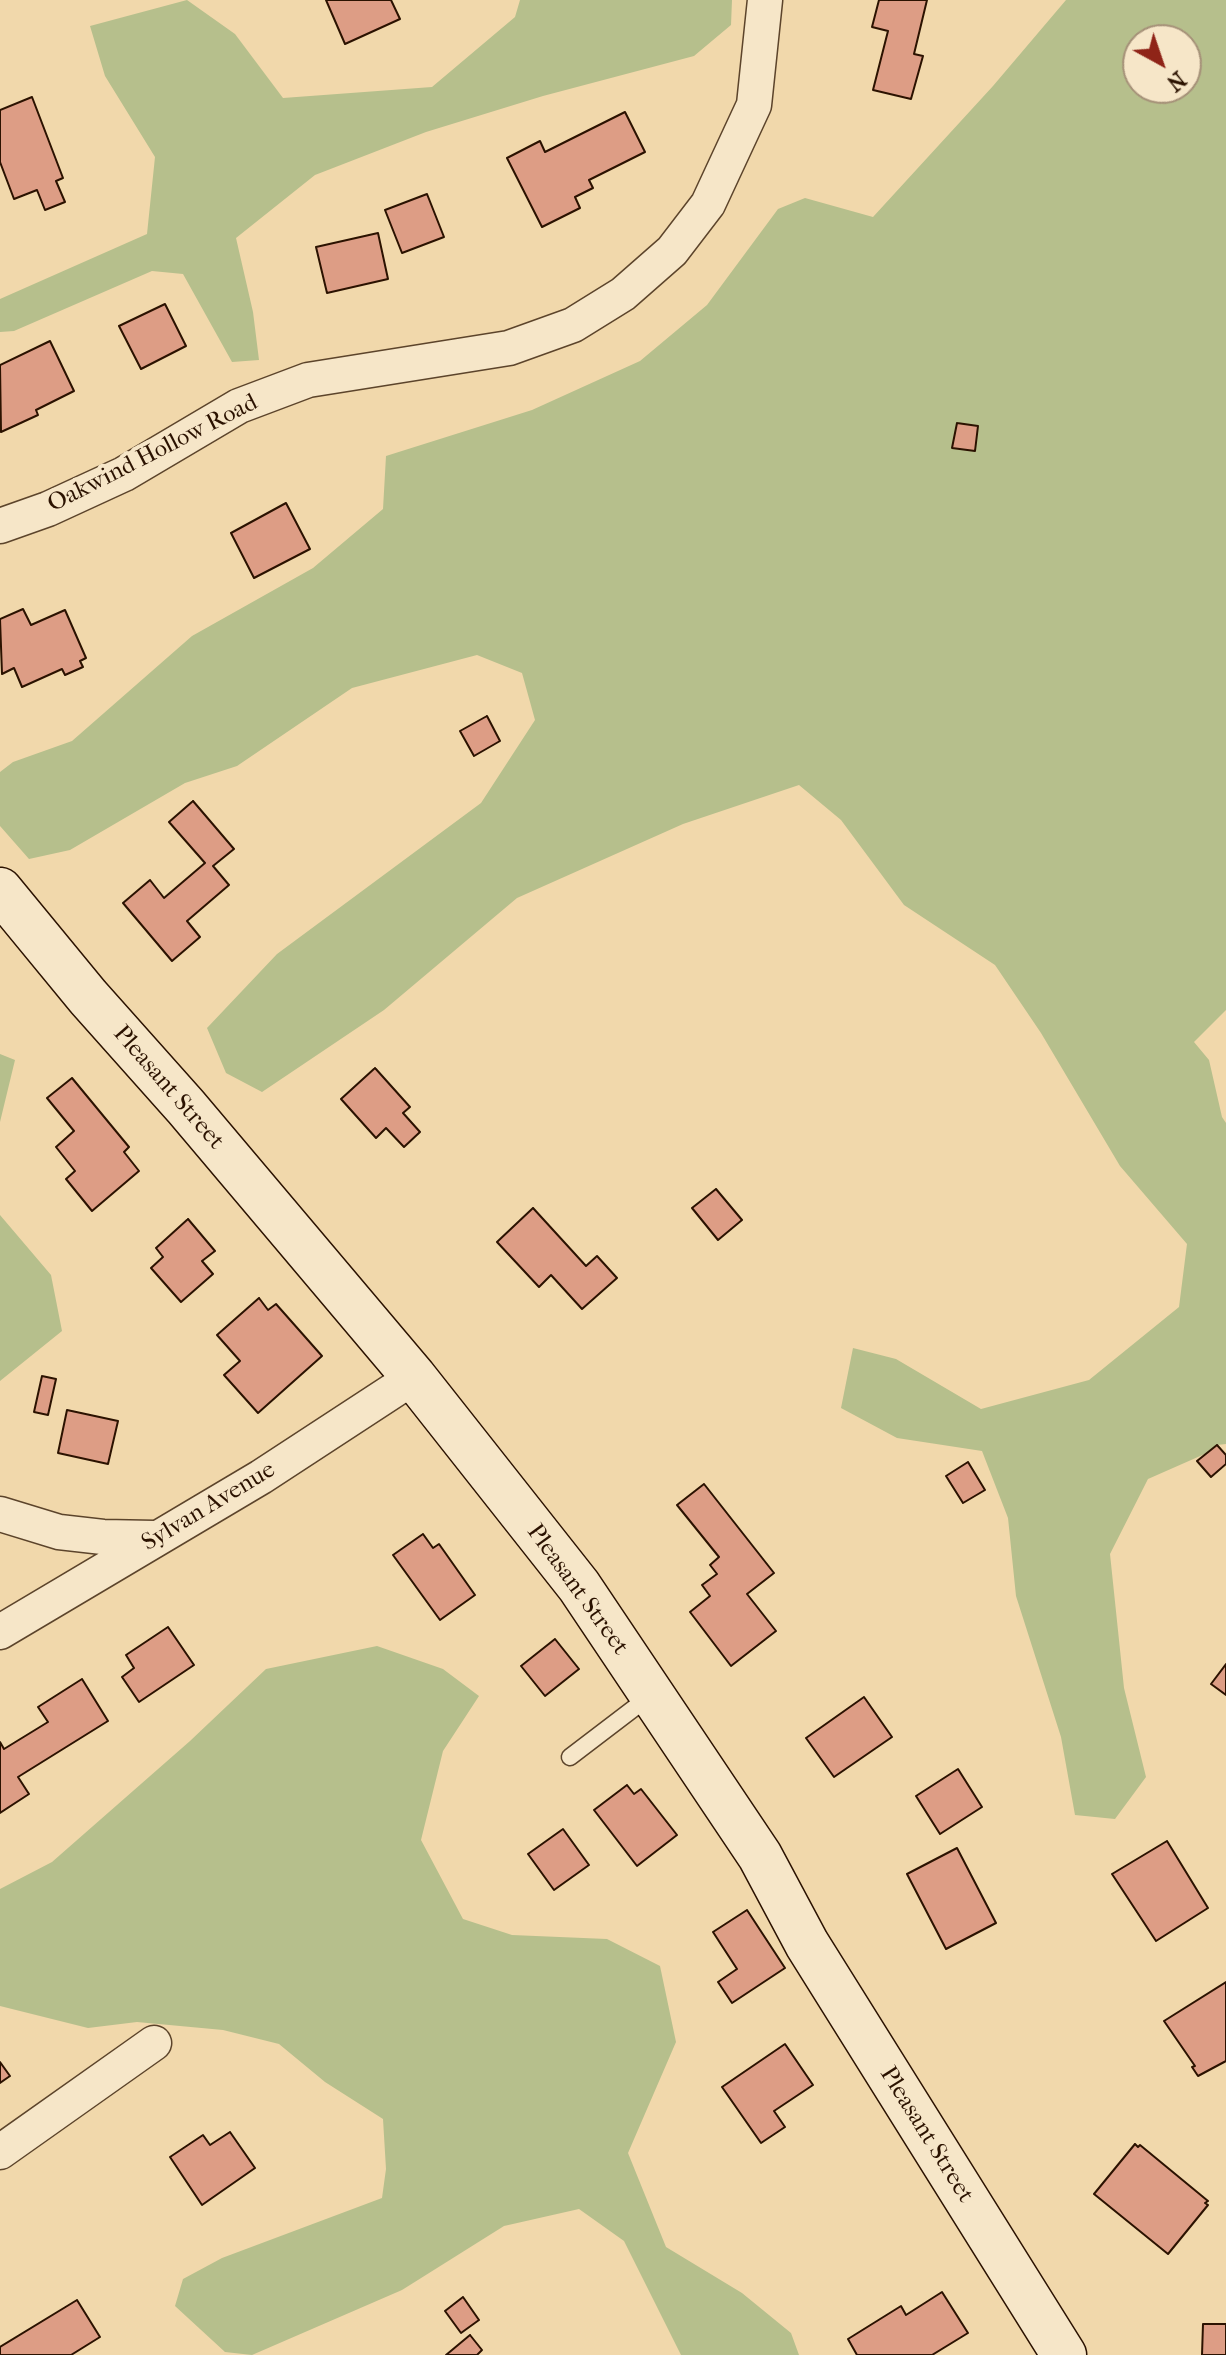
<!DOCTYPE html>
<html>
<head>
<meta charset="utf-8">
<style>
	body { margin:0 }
	#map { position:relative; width:1226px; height:2355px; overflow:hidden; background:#f1d8ab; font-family:"IM FELL French Canon",serif }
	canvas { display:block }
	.north { position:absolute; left:1122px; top:24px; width:80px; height:80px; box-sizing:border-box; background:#f6e6c8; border:2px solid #a59178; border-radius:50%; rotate:140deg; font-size:22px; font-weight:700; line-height:32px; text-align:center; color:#2b1200 }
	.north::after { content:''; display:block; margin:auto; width:28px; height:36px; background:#8f2418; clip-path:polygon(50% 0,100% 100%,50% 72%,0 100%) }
</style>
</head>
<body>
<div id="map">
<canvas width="1226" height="2355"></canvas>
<div class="north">N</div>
</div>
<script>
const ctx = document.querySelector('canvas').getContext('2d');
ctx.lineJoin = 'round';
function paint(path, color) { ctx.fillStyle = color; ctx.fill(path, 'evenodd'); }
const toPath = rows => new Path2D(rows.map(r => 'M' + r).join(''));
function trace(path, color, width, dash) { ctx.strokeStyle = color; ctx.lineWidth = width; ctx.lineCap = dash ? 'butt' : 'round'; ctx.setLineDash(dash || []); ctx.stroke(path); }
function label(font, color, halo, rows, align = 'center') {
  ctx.font = font + ' "IM FELL French Canon",serif'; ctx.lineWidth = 8; ctx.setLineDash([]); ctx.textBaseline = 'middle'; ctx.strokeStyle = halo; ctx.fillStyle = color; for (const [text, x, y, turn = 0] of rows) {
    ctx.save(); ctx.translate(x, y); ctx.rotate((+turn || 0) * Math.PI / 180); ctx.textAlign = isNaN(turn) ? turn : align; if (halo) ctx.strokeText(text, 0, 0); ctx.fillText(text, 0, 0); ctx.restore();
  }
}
const green = toPath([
	[187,0,235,34,283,98,432,87,515,17,520,0,732,0,731,25,694,56,543,96,426,132,315,175,236,238,253,312,259,360,232,362,183,274,152,271,14,331,0,332,0,299,147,234,155,157,105,76,90,26],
	[1066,0,1226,0,1226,1010,1194,1042,1209,1060,1222,1117,1226,1123,1226,1444,1217,1445,1207,1453,1148,1479,1110,1554,1124,1688,1146,1777,1115,1819,1075,1815,1061,1737,1016,1596,1008,1518,982,1451,897,1438,841,1408,853,1348,896,1359,981,1409,1089,1380,1179,1307,1187,1244,1120,1166,1041,1033,995,965,904,905,841,820,799,785,683,824,517,898,384,1010,262,1092,226,1073,207,1028,277,954,481,803,535,720,522,673,477,655,352,688,237,766,185,783,70,850,29,859,0,826,0,772,13,762,72,741,192,636,313,568,383,509,386,456,532,410,640,361,707,305,778,209,805,198,873,217,993,86],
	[1138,40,1186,40,1186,88,1138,88],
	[0,1054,15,1060,0,1122],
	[0,1215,51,1275,62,1331,0,1381],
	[377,1646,443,1669,479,1696,443,1751,421,1840,463,1919,512,1935,607,1939,660,1966,676,2042,628,2153,666,2247,742,2293,791,2333,799,2355,681,2355,624,2241,579,2209,504,2226,402,2290,252,2355,225,2352,175,2306,183,2279,222,2258,382,2198,386,2169,383,2119,325,2082,279,2044,223,2030,137,2022,88,2028,0,2006,0,1889,52,1862,190,1741,266,1669]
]);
const building = toPath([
	[326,0,391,0,400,19,345,44,326,0],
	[879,0,927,0,914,54,923,56,911,99,873,90,888,31,872,27,879,0],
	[32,97,63,178,56,181,65,202,45,210,37,190,14,199,0,162,0,110,32,97],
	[625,112,645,152,589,180,593,188,575,197,580,208,542,227,507,158,540,141,545,152,625,112],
	[427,194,444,237,402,253,385,210,427,194],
	[378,233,388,279,327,293,316,247,378,233],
	[165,304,186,346,141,369,119,326,165,304],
	[50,341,74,391,36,410,38,415,1,432,0,365,50,341],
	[957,423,978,426,975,451,952,448,957,423],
	[286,503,310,549,254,578,231,533,286,503],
	[23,609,31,625,65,610,86,658,80,661,83,667,65,675,62,669,22,687,14,668,2,674,0,619,23,609],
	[487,716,500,741,474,756,460,731,487,716],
	[193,801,234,849,213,866,229,885,187,921,200,937,172,961,123,903,150,880,164,898,205,863,169,822,193,801],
	[375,1068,410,1107,403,1113,420,1132,404,1147,386,1128,376,1138,341,1099,375,1068],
	[72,1078,129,1147,124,1152,139,1171,92,1211,66,1179,75,1171,56,1147,74,1131,47,1098,72,1078],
	[716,1189,742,1220,718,1240,692,1208,716,1189],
	[533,1208,586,1266,597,1256,617,1278,582,1309,551,1275,539,1287,497,1242,533,1208],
	[188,1219,215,1251,202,1261,213,1274,181,1302,151,1268,163,1257,156,1248,188,1219],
	[259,1298,268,1310,276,1304,322,1356,258,1413,224,1375,240,1361,217,1335,259,1298],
	[42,1376,56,1379,48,1415,34,1412,42,1376],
	[67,1410,118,1421,108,1464,58,1453,67,1410],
	[1217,1445,1226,1455,1226,1464,1211,1477,1197,1461,1217,1445],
	[968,1462,985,1490,963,1503,946,1476,968,1462],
	[704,1484,774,1573,747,1594,776,1631,731,1666,690,1612,710,1596,702,1585,717,1574,710,1565,719,1557,677,1505,704,1484],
	[423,1534,433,1548,439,1544,475,1595,440,1620,393,1555,423,1534],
	[168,1627,194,1665,139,1702,122,1677,134,1668,126,1655,168,1627],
	[555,1639,579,1669,545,1696,521,1666,555,1639],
	[1226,1664,1226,1695,1211,1684,1226,1664],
	[82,1679,108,1721,18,1777,29,1794,0,1813,0,1742,4,1749,48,1722,38,1707,82,1679],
	[864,1697,892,1737,834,1777,806,1738,864,1697],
	[958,1769,982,1807,940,1834,916,1796,958,1769],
	[627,1785,634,1794,641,1789,677,1835,637,1866,594,1810,627,1785],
	[563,1829,589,1865,554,1890,528,1854,563,1829],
	[1167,1841,1208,1908,1156,1941,1112,1874,1167,1841],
	[957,1848,996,1923,946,1949,907,1874,957,1848],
	[747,1910,785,1968,732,2003,718,1982,737,1969,713,1932,747,1910],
	[1226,1982,1226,2061,1198,2076,1192,2067,1195,2066,1164,2021,1226,1982],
	[785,2044,813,2085,774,2111,785,2127,761,2143,722,2087,785,2044],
	[0,2062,10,2076,0,2083,0,2062],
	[230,2132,255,2168,202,2205,170,2157,203,2135,210,2145,230,2132],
	[1135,2144,1138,2147,1140,2145,1208,2201,1205,2203,1208,2205,1168,2254,1094,2194,1135,2144],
	[942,2292,968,2333,932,2355,857,2355,848,2339,901,2306,906,2315,942,2292],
	[463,2297,479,2320,461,2333,445,2311,463,2297],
	[77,2300,100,2337,71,2355,0,2355,0,2347,77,2300],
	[1203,2324,1226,2324,1226,2355,1202,2355,1203,2324],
	[470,2335,482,2350,477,2355,446,2355,470,2335]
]);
const lane = toPath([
	[570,1757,650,1696]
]);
const street = toPath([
	[0,526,48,509,124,474,239,406,308,380,509,348,573,325,623,294,672,251,708,204,754,105,765,0],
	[0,1514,59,1532,103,1537,155,1538],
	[0,1632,261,1477,414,1377],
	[0,2152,154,2043]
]);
const secondary = toPath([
	[0,890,88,997,186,1107,414,1377,579,1586,760,1856,807,1944,1064,2355]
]);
const streetNames = [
	["Oakwind Hollow Road",153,454,-27],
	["Pleasant Street",168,1088,49],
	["Sylvan Avenue",209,1507,-31],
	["Pleasant Street",577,1590,54],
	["Pleasant Street",926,2135,58]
];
paint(green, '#b6bf8c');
paint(building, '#dd9d85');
trace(building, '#2b1200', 2);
trace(lane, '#5c442b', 19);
trace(street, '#5c442b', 37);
trace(secondary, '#2b1200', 47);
trace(lane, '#f6e6c8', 16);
trace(street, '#f6e6c8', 34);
trace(secondary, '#f6e6c8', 44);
label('24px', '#2b1200', '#f6e6c8', streetNames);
</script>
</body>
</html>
